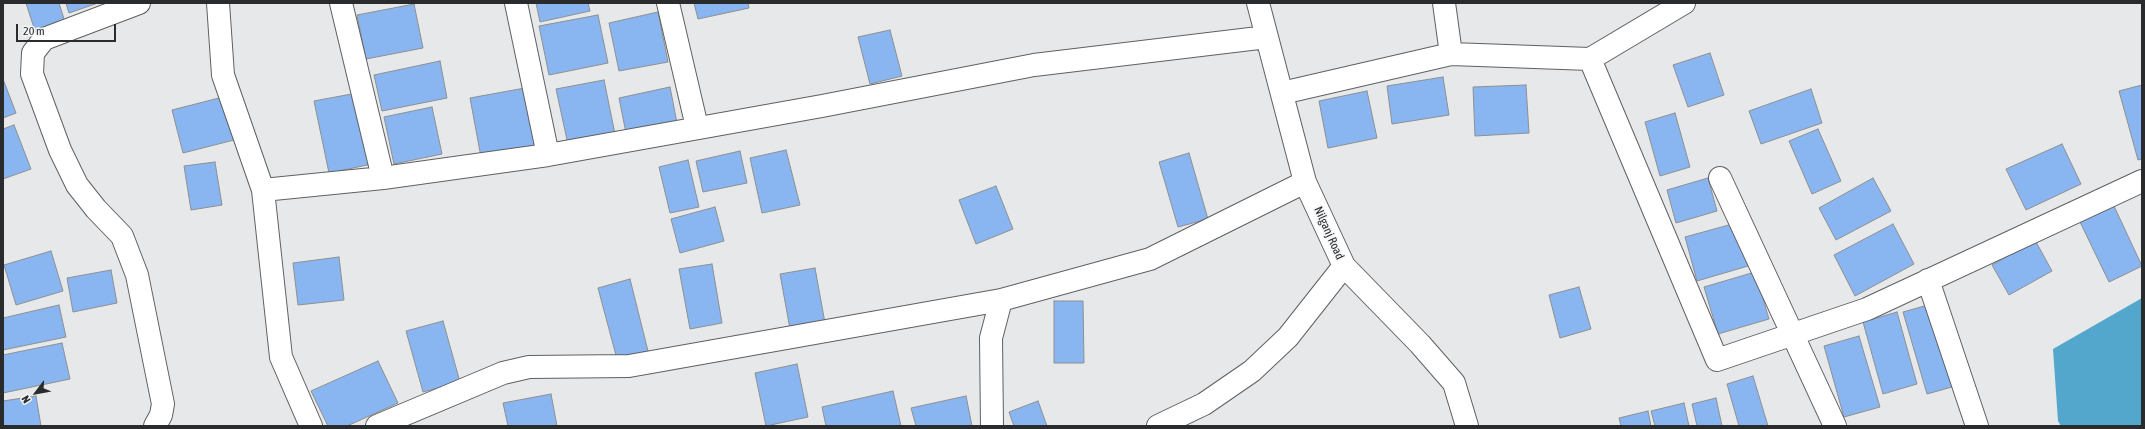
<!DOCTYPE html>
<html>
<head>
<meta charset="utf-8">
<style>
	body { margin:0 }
	#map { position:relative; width:2145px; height:429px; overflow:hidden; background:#e6e8ea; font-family:"Asap Condensed",sans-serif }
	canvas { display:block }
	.frame { position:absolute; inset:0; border:4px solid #2a2b2c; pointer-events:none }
	.north { position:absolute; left:16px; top:373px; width:40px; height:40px; -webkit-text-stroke:3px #f3f5f7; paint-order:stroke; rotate:238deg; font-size:11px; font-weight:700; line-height:16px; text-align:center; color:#2a2b2c }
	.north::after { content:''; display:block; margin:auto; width:14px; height:18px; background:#2a2b2c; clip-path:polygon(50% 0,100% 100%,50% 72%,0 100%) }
	.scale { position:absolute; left:16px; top:24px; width:100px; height:18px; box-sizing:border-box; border:2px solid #2a2b2c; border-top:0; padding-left:5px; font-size:12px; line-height:14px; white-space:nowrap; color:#2a2b2c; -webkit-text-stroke:3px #f3f5f7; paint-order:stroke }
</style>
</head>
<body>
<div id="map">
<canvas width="2145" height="429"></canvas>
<div class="frame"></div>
<div class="north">N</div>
<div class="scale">20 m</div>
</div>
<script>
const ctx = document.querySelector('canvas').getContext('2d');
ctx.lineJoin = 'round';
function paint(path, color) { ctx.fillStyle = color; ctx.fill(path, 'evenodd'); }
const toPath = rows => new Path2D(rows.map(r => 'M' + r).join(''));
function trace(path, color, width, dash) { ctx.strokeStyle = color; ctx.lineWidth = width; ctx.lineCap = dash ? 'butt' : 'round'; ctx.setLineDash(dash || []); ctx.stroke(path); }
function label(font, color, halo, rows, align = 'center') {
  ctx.font = font + ' "Asap Condensed",sans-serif'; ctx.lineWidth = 3; ctx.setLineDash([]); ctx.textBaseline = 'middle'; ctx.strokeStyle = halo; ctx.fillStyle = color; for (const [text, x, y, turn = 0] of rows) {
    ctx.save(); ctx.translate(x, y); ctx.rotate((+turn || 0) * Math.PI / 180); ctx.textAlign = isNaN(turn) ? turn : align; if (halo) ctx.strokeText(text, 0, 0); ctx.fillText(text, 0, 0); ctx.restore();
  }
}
const water = toPath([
	[2142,298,2142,426,2061,426,2058,421,2053,349]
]);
const building = toPath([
	[26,3,59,3,65,22,35,31,26,3],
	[66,3,98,3,69,13,66,3],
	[536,3,588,3,590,11,540,22,536,3],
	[694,3,748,3,749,8,698,19,694,3],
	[414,4,423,48,366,59,357,15,414,4],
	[658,12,668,62,619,71,609,23,658,12],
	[598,15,608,63,549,75,539,26,598,15],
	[890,30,902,76,870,84,858,37,890,30],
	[1710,53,1724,95,1688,107,1673,65,1710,53],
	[440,61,447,98,382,111,374,75,440,61],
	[1443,77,1449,115,1392,124,1387,86,1443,77],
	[3,79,16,113,3,118,3,79],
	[604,80,616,139,569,149,556,89,604,80],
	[1526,85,1529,133,1475,136,1473,87,1526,85],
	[2142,85,2142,159,2138,160,2119,91,2142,85],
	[670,87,678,128,627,138,619,98,670,87],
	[525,88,536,147,481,157,470,98,525,88],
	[1811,89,1822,123,1761,144,1749,111,1811,89],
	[1367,91,1377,138,1328,148,1319,101,1367,91],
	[357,93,372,164,329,173,314,101,357,93],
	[223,97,234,140,183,153,172,110,223,97],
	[432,107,442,154,394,164,384,117,432,107],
	[1675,113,1690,167,1660,176,1645,122,1675,113],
	[14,125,31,169,3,179,3,129,14,125],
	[1818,129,1841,181,1812,194,1789,141,1818,129],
	[2062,144,2081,184,2026,210,2006,169,2062,144],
	[786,150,800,205,762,213,750,158,786,150],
	[740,151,747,183,703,192,696,161,740,151],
	[1189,153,1208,219,1178,227,1159,162,1189,153],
	[688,160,699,207,670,213,659,167,688,160],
	[215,162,222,205,191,210,184,166,215,162],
	[1708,178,1717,211,1676,223,1667,190,1708,178],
	[1873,178,1891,211,1836,240,1819,208,1873,178],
	[996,186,1013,229,976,244,959,200,996,186],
	[2114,206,2142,266,2109,282,2080,222,2114,206],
	[715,207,724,241,680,253,671,219,715,207],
	[1736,223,1748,266,1697,281,1685,237,1736,223],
	[1893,224,1914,264,1855,296,1834,255,1893,224],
	[2035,240,2052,271,2009,295,1992,265,2035,240],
	[51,251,63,291,16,305,4,265,51,251],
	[339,257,344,300,298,305,293,263,339,257],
	[712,264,722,323,690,329,679,269,712,264],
	[815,268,825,323,790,329,780,274,815,268],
	[111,270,117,303,73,312,67,278,111,270],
	[1755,272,1769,319,1718,334,1704,287,1755,272],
	[630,279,648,351,617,359,598,288,630,279],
	[1579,287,1591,329,1560,338,1549,295,1579,287],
	[1054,301,1083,301,1084,363,1054,363,1054,301],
	[1935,303,1959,385,1927,394,1903,312,1935,303],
	[59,305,66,337,3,350,3,318,59,305],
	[1897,312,1917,384,1883,394,1863,322,1897,312],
	[443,321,460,382,423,392,406,331,443,321],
	[1859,336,1880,407,1844,417,1824,346,1859,336],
	[62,343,70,379,3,393,3,355,62,343],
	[378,361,398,403,347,426,328,426,311,391,378,361],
	[797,364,808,417,766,426,755,373,797,364],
	[1753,376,1768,426,1739,426,1727,384,1753,376],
	[893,391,901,426,826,426,822,407,893,391],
	[551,394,557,426,508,426,503,403,551,394],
	[36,396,41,426,3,426,3,401,36,396],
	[966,396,972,426,916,426,911,408,966,396],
	[1716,398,1722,426,1697,426,1692,404,1716,398],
	[1038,401,1047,426,1014,426,1009,412,1038,401],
	[1684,403,1689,426,1655,426,1651,411,1684,403],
	[1648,411,1651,426,1621,426,1619,418,1648,411]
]);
const minor = toPath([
	[139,3,44,39,33,53,32,74,60,150,77,185,96,209,122,236,137,275,163,404,161,415,155,426],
	[218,3,223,75,263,190,383,178,548,155,822,106,1034,65,1267,37],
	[341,3,383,178],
	[516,3,548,155],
	[668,3,697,127],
	[1258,3,1305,182,1344,266,1420,344,1454,383,1467,426],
	[1451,54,1590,59,1717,360,1867,309,2142,181],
	[1590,59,1684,3],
	[1282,93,1451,54,1444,3],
	[1720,178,1835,426],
	[263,190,281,357,311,426],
	[1928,280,1977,426],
	[377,426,503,373,529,367,629,366,1001,300],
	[992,426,991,338,1001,300,1150,259,1305,182],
	[1158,426,1204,404,1252,371,1288,337,1344,266]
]);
const streetNames = [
	["Nilganj Road",1329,233,66]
];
paint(water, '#53a7cc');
paint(building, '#89b6f1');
trace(building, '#8d8f91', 1);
trace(minor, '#5f6062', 24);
trace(minor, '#fff', 22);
label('12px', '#2a2b2c', '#f3f5f7', streetNames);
</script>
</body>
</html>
